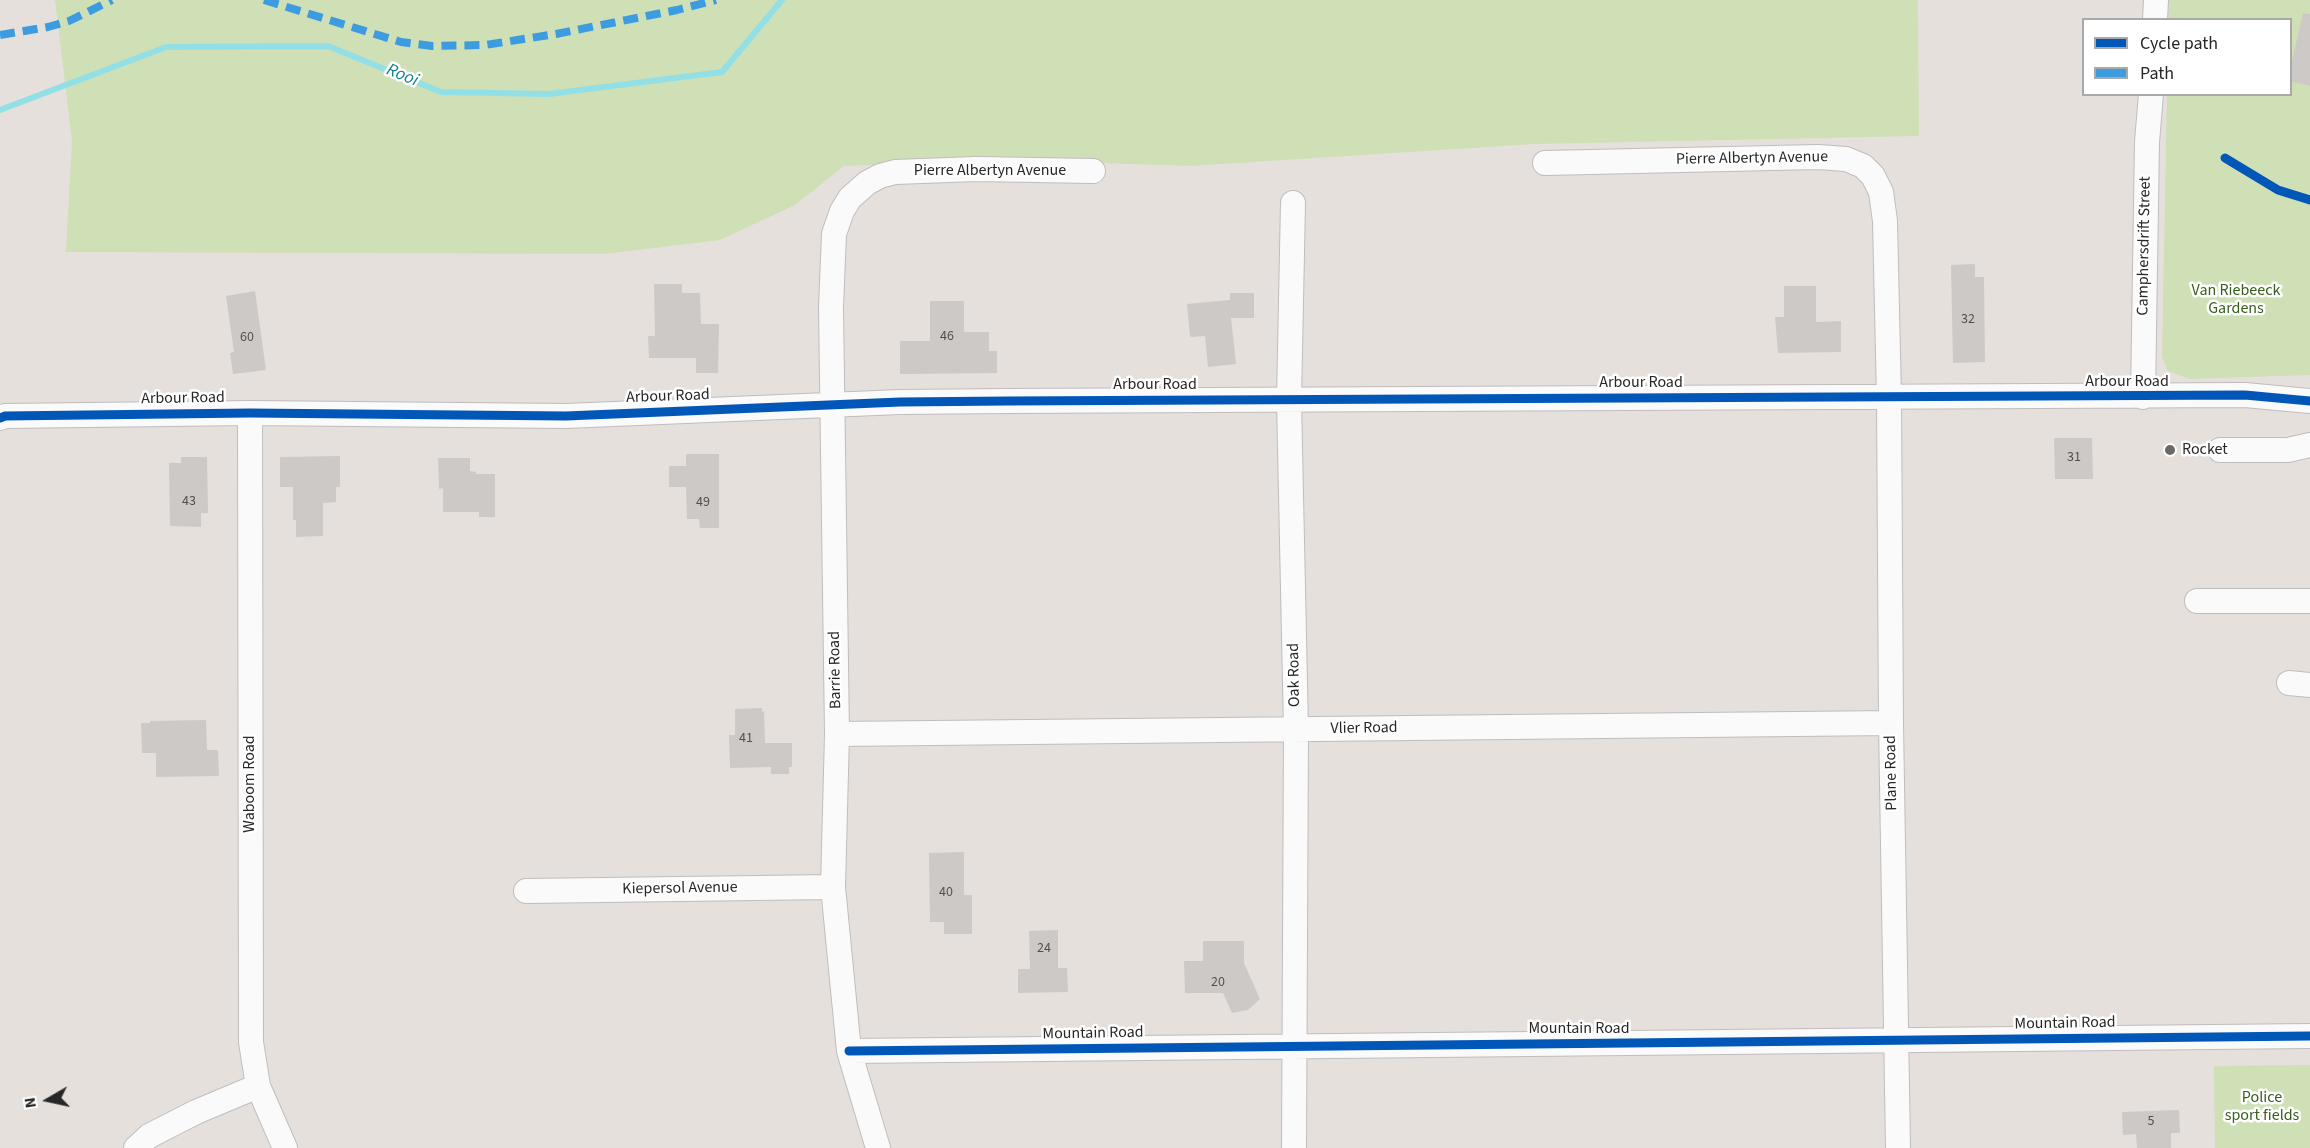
<!DOCTYPE html>
<html>
<head>
<meta charset="utf-8">
<style>
	body { margin:0 }
	#map { position:relative; width:2310px; height:1148px; overflow:hidden; background:#e6e0dc; font-family:"Source Sans 3",sans-serif }
	canvas { display:block }
	.legend { position:absolute; left:2082px; top:18px; width:210px; height:78px; box-sizing:border-box; background:#fff; border:2px solid #a9a9a9; margin:0; padding:8px 10px; list-style:none; font-size:18px; color:#272727 }
	.legend li { display:flex; align-items:center; gap:12px; height:30px }
	.legend b { width:30px; border:2px solid #a9a9a9 }
	.north { position:absolute; left:18px; top:1070px; width:60px; height:60px; -webkit-text-stroke:4px #fff; paint-order:stroke; rotate:261deg; font-size:16px; font-weight:700; line-height:24px; text-align:center; color:#272727 }
	.north::after { content:''; display:block; margin:auto; width:21px; height:27px; background:#272727; clip-path:polygon(50% 0,100% 100%,50% 72%,0 100%) }
</style>
</head>
<body>
<div id="map">
<canvas width="2310" height="1148"></canvas>
<ul class="legend">
<li><b style="height:8px;background:#0057b8"></b>Cycle path</li>
<li><b style="height:8px;background:#3d9ce0"></b>Path</li>
</ul>
<div class="north">N</div>
</div>
<script>
const ctx = document.querySelector('canvas').getContext('2d');
ctx.lineJoin = 'round';
function paint(path, color) { ctx.fillStyle = color; ctx.fill(path, 'evenodd'); }
const toPath = rows => new Path2D(rows.map(r => 'M' + r).join(''));
function trace(path, color, width, dash) { ctx.strokeStyle = color; ctx.lineWidth = width; ctx.lineCap = dash ? 'butt' : 'round'; ctx.setLineDash(dash || []); ctx.stroke(path); }
function label(font, color, halo, rows, align = 'center') {
  ctx.font = font + ' "Source Sans 3",sans-serif'; ctx.lineWidth = 5; ctx.setLineDash([]); ctx.textBaseline = 'middle'; ctx.strokeStyle = halo; ctx.fillStyle = color; for (const [text, x, y, turn = 0] of rows) {
    ctx.save(); ctx.translate(x, y); ctx.rotate((+turn || 0) * Math.PI / 180); ctx.textAlign = isNaN(turn) ? turn : align; if (halo) ctx.strokeText(text, 0, 0); ctx.fillText(text, 0, 0); ctx.restore();
  }
}
const green = toPath([
	[55,0,1918,0,1919,136,1535,144,1190,166,1013,160,844,166,795,205,720,240,605,254,66,252,72,140],
	[2169,0,2310,0,2310,375,2190,379,2168,371,2162,357,2167,95,2290,94,2290,20,2168,19],
	[2310,1065,2310,1148,2215,1148,2214,1066]
]);
const stream = toPath([
	[0,110,166,47,328,46,441,92,549,94,722,72,782,0]
]);
const building = toPath([
	[2303,13,2310,14,2310,86,2290,81,2290,70],
	[1975,264,1975,277,1984,277,1985,362,1953,363,1951,265],
	[654,284,682,284,682,293,700,293,701,324,719,324,718,373,696,373,696,358,649,358,648,336,655,336],
	[1784,286,1816,286,1816,322,1841,321,1841,352,1778,353,1775,317,1784,317],
	[255,291,266,370,233,374,230,353,234,352,226,296],
	[1230,293,1254,293,1254,318,1231,318,1236,364,1208,367,1205,336,1192,337,1190,336,1187,304,1230,300],
	[930,301,964,301,964,332,989,332,989,351,997,351,997,373,900,374,900,341,930,341],
	[2054,438,2092,438,2093,479,2055,479],
	[686,454,719,454,719,528,700,528,699,519,687,519,686,487,669,487,669,466,686,466],
	[340,456,340,487,336,487,336,502,323,503,323,536,296,537,296,520,293,520,293,487,280,487,280,457],
	[181,457,207,457,208,513,201,513,201,527,170,526,169,463,181,463],
	[438,458,470,458,470,471,476,472,476,474,495,474,495,517,479,517,479,512,443,512,443,488,439,489],
	[762,708,762,712,764,711,765,743,792,743,792,767,789,767,789,774,771,774,771,767,730,768,729,735,735,735,735,709],
	[206,720,207,750,218,750,219,776,156,777,156,753,142,753,141,723,150,723,150,721],
	[964,852,964,895,972,895,972,934,944,934,944,922,930,922,929,853],
	[1058,930,1058,968,1067,968,1068,992,1018,993,1018,969,1030,969,1029,931],
	[1203,941,1244,941,1244,963,1260,999,1248,1010,1232,1013,1223,993,1185,993,1184,961,1203,961],
	[2179,1110,2180,1133,2171,1133,2171,1148,2137,1148,2136,1134,2123,1135,2122,1112]
]);
const minor = toPath([
	[2155,20,2156,0],
	[1545,163,1818,157,1846,159,1863,166,1873,176,1881,192,1885,221,1889,398,1891,723,1898,1148],
	[1293,203,1289,400,1296,730,1294,1148],
	[2143,397,2147,142,2151,94],
	[250,413,251,1042,258,1086,285,1148],
	[0,418,5,416,250,413,566,416,900,402,1008,401,2245,395,2310,401],
	[2220,450,2288,450,2310,445],
	[2197,601,2310,601],
	[2289,683,2310,685],
	[837,734,1891,723],
	[526,891,833,887],
	[849,1051,2310,1036],
	[136,1148,149,1136,196,1112,258,1086],
	[878,1148,849,1051,833,887,837,734,831,307,834,234,842,211,850,198,867,183,880,176,895,172,976,169,1093,171]
]);
const quiet = toPath([
	[264,0,401,42,432,46,485,45,556,34,677,10,716,0],
	[0,35,48,27,69,21,112,0]
]);
const cycleway = toPath([
	[2225,158,2278,190,2310,200],
	[0,418,5,416,250,413,566,416,900,402,1008,401,2245,395,2310,401],
	[849,1051,2310,1036]
]);
const markers = [
	[2170,450,6,"#6a6866"]
];
const numberNames = [
	["32",1968,320],
	["46",947,337],
	["60",247,338],
	["31",2074,458],
	["43",189,502],
	["49",703,503],
	["41",746,739],
	["40",946,893],
	["24",1044,949],
	["20",1218,983],
	["5",2151,1122]
];
const streetNames = [
	["Pierre Albertyn Avenue",1752,159,-1],
	["Pierre Albertyn Avenue",990,171],
	["Camphersdrift Street",2145,246,-89],
	["Arbour Road",2127,382],
	["Arbour Road",1641,383],
	["Arbour Road",1155,385],
	["Arbour Road",668,397,-2],
	["Arbour Road",183,399,-1],
	["Barrie Road",836,670,-91],
	["Oak Road",1295,675,-91],
	["Vlier Road",1364,729,-1],
	["Plane Road",1892,773,-91],
	["Waboom Road",250,784,-90],
	["Kiepersol Avenue",680,889,-1],
	["Mountain Road",2065,1024,-1],
	["Mountain Road",1579,1029],
	["Mountain Road",1093,1034,-1]
];
const parkNames = [
	["Van Riebeeck",2236,291],
	["Gardens",2236,309],
	["Police",2262,1098],
	["sport fields",2262,1116]
];
const poiNames = [
	["Rocket",2182,450]
];
const waterNames = [
	["Rooi",402,76,22]
];
paint(green, '#cfdfb6');
trace(stream, '#92e0e5', 6);
paint(building, '#cdc9c6');
trace(minor, '#bfbdbe', 26);
trace(minor, '#fbfafa', 24);
trace(quiet, '#3d9ce0', 8, [15, 8]);
trace(cycleway, '#0057b8', 9);
for (const [x, y, r, color] of markers) { const dot = new Path2D(); dot.arc(x, y, r, 0, 2 * Math.PI); ctx.fillStyle = color; ctx.fill(dot); trace(dot, '#fff', 2); }
label('14px', '#515050', null, numberNames);
label('16px', '#272727', '#fff', streetNames);
label('16px', '#36601b', '#fff', parkNames);
label('16px', '#272727', '#fff', poiNames, 'left');
label('italic 18px', '#127d91', '#fff', waterNames);
</script>
</body>
</html>
